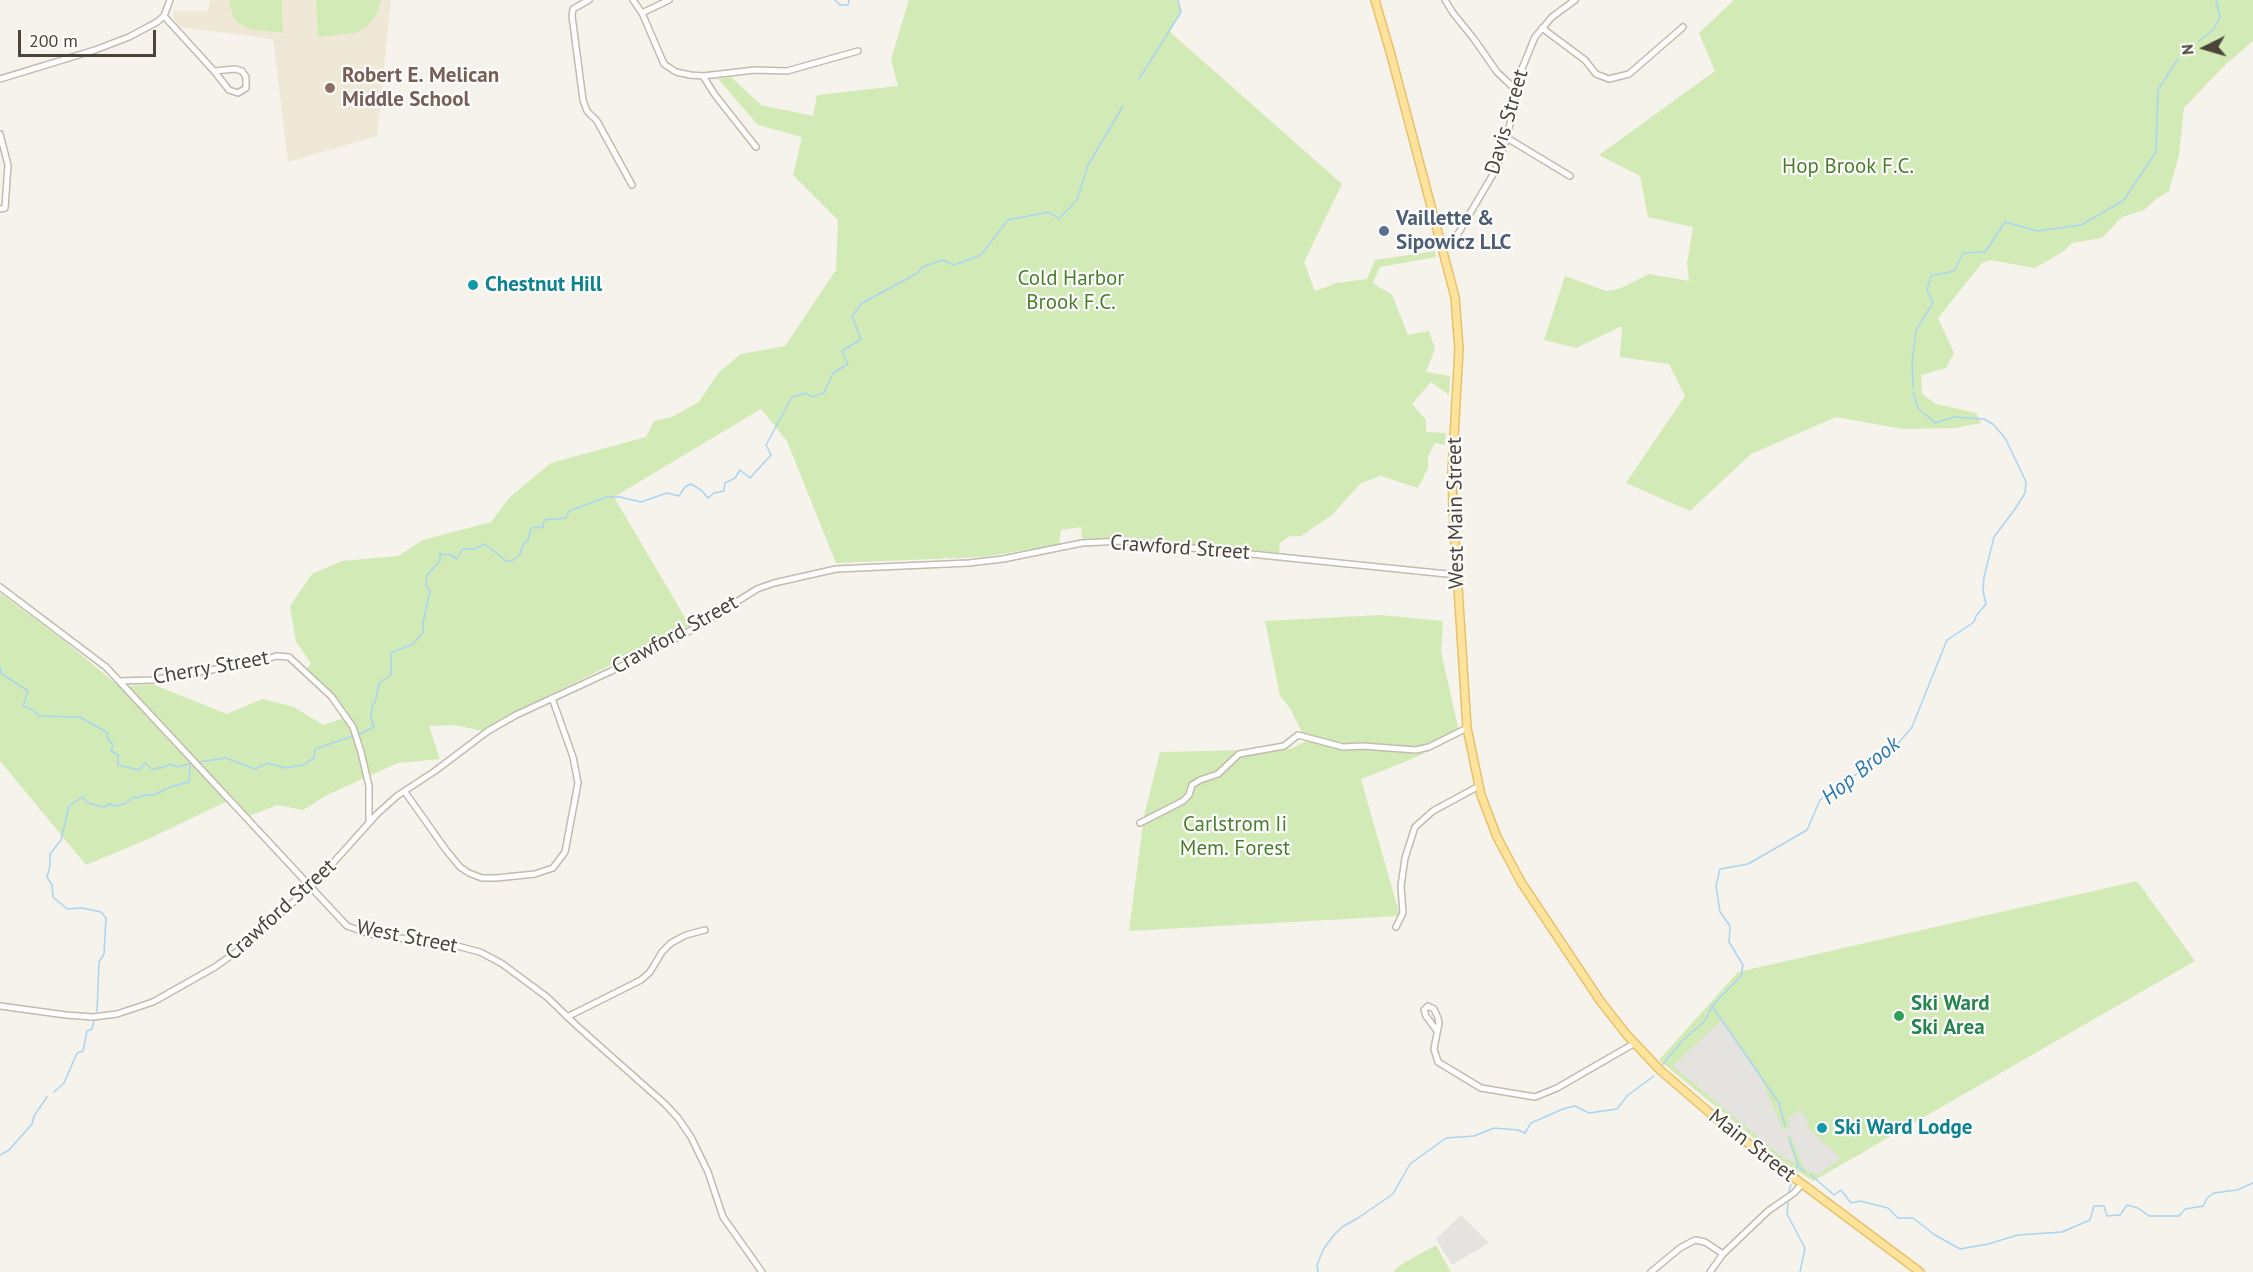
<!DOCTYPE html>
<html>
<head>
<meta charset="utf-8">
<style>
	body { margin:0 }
	#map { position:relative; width:2253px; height:1272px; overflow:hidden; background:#f6f3ec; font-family:"PT Sans",sans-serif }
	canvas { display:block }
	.north { position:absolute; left:2175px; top:18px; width:60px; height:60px; -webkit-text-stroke:4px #fff; paint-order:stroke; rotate:265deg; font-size:16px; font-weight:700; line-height:24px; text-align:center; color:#4b4439 }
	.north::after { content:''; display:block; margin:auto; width:21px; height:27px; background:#4b4439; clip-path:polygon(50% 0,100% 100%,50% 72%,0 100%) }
	.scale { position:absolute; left:18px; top:30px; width:138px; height:27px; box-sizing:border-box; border:3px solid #4b4439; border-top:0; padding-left:8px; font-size:18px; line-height:21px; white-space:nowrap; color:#4b4439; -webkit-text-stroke:4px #fff; paint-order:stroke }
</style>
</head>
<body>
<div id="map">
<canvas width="2253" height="1272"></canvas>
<div class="north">N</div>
<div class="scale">200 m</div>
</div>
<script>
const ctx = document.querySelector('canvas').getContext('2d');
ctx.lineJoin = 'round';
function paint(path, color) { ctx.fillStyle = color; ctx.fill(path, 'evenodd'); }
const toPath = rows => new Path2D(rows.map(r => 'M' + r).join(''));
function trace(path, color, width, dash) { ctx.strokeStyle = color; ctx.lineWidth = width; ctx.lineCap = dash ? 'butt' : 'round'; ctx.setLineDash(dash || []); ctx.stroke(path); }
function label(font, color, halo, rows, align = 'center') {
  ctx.font = font + ' "PT Sans",sans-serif'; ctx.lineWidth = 4.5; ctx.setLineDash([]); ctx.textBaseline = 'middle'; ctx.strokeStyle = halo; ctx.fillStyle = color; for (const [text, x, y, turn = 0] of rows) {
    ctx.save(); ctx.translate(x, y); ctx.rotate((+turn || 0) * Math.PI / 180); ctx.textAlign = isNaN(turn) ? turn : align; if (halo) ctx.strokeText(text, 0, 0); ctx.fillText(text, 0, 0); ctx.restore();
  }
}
const education = toPath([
	[210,0,391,0,377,136,288,162,273,39,180,27,175,21,173,11,208,11]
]);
const green = toPath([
	[229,0,282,0,283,33,249,29,238,23,233,16],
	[316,0,381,0,376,16,365,28,356,33,318,37],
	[909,0,1178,0,1181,12,1170,32,1342,184,1304,262,1315,291,1337,283,1367,279,1375,260,1435,251,1436,257,1380,267,1373,283,1392,295,1408,335,1429,331,1435,349,1426,372,1450,376,1449,395,1431,382,1412,404,1426,420,1426,432,1446,433,1445,445,1435,443,1428,456,1428,468,1418,488,1381,476,1361,483,1332,515,1301,536,1290,536,1280,543,1279,553,1129,537,1082,539,1081,527,1061,530,1059,545,982,557,836,563,787,441,761,409,614,497,690,626,503,718,483,731,454,725,429,726,440,759,398,763,327,795,303,810,277,805,249,816,232,799,146,840,86,865,0,761,0,593,63,640,120,687,152,684,227,714,262,699,294,707,323,725,350,716,306,670,311,663,296,642,290,606,312,574,342,561,398,556,423,540,491,522,510,497,551,463,646,437,654,421,672,417,699,402,719,372,741,354,785,346,836,270,838,220,793,175,802,137,758,125,718,79,731,77,761,105,813,116,817,95,898,86,891,59],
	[1734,0,2253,0,2253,41,2224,66,2184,108,2179,155,2169,191,2156,199,2144,210,2122,217,2102,238,2072,243,2064,251,2035,268,1990,260,1982,263,1938,318,1954,353,1946,368,1921,375,1922,394,1936,404,1976,413,1981,423,1955,428,1903,429,1836,417,1751,454,1690,511,1626,483,1685,396,1669,364,1620,357,1622,326,1576,348,1544,340,1565,276,1606,291,1619,289,1649,274,1689,281,1687,263,1693,227,1648,217,1640,176,1599,155,1715,71,1699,33],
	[1380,615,1443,621,1441,651,1460,736,1412,759,1361,779,1400,916,1129,931,1144,816,1160,752,1291,749,1306,741,1290,708,1280,696,1265,621],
	[2137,881,2195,961,1813,1181,1782,1161,1659,1060,1738,972],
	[1436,1245,1451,1272,1393,1272,1402,1264]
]);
const parking = toPath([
	[1722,1019,1761,1078,1783,1130,1790,1127,1788,1118,1799,1110,1809,1121,1806,1126,1841,1159,1817,1175,1804,1169,1791,1136,1787,1137,1796,1163,1783,1158,1673,1066],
	[1461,1215,1489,1243,1452,1265,1436,1239]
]);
const stream = toPath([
	[835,0,840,5,848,5,849,0],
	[2199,41,2214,29,2220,17,2216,0],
	[1139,79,1181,12,1178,0],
	[1913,387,1912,363,1916,330,1933,303,1927,290,1931,276,1954,271,1963,253,1985,252,2005,222,2037,231,2081,225,2123,201,2156,152,2158,90,2178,59],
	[0,667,2,674,28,691,23,706,34,710,38,716,80,717,108,733,107,738,113,745,111,751,118,755,118,765,139,770,145,763,152,769,165,767,170,764,177,767,190,764,189,782,170,787,154,795,144,795,139,798,134,797,124,804,116,806,109,804,104,807,88,803,82,797,69,806,61,840,50,854,50,866,47,877,52,885,53,897,67,909,82,908,101,912,106,918,104,954,99,962,97,1011],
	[358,735,374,727,371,718,372,707,376,699,379,683,391,675,391,653,413,644,423,632,423,623,430,591,426,585,427,575,440,561,440,554,450,555,457,559,462,549,474,549,485,544,506,561,512,561,520,554,523,545,528,540,531,528,543,527,544,520,566,518,569,511,607,497,620,497,641,502,667,493,679,496,685,487,691,484,701,490,708,498,714,493,724,491,725,483,735,478,740,470,750,478,771,455,766,445,792,397,806,393,812,397,824,393,833,373,848,364,842,351,861,339,852,316,862,303,918,273,922,267,943,260,954,265,981,255,1008,220,1049,212,1059,219,1077,200,1088,165,1123,106],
	[198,762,226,758,255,769,268,763,285,768,303,765,314,758,315,749,353,736],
	[1663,1064,1683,1040,1705,1021,1712,1006],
	[54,1092,64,1083,77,1053,83,1051,87,1031,92,1029,94,1020],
	[1785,1126,1779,1103,1712,1006,1741,976,1743,965,1729,942,1730,926,1720,912,1716,886,1720,869,1748,864,1807,830,1820,800,1897,745,1912,727,1947,640,1974,622,1976,616,1986,604,1983,591,1984,577,1994,537,2015,509,2025,493,2026,482,2020,469,2005,438,1993,424,1984,419,1954,417,1935,423,1918,408,1913,392],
	[1789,1138,1798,1164,1795,1173],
	[0,1155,9,1150,32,1124,34,1116,47,1097],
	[1799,1166,1804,1172],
	[1811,1175,1834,1195,1841,1190,1851,1203,1860,1201,1888,1208,1898,1218,1913,1218,1935,1235,1960,1249,1988,1244,2018,1235,2062,1232,2090,1220,2094,1206,2104,1206,2107,1216,2120,1215,2127,1205,2138,1208,2149,1216,2179,1216,2185,1209,2203,1206,2207,1198,2214,1193,2237,1190,2253,1183],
	[1789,1191,1791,1184],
	[1788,1203,1787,1214,1805,1248,1800,1272],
	[1318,1272,1317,1265,1323,1250,1333,1236,1342,1227,1358,1218,1393,1194,1410,1164,1446,1138,1474,1136,1494,1128,1518,1130,1525,1133,1531,1123,1563,1109,1575,1106,1589,1113,1617,1109,1628,1095,1654,1076]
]);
const minor = toPath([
	[589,0,573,9,572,16,583,100,587,111,597,121,632,185],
	[633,0,642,13,664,64,676,72,690,75,703,76,755,70,787,71,858,51],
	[1445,0,1453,13,1474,39,1497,72,1516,90],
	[642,13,669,0],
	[164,16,214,71,229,90,238,93,246,88,246,77,242,71,235,69,214,71],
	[1542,28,1585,60,1596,74,1609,79,1629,74,1683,27],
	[703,76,715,95,756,147],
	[0,79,95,50,129,37,157,22,164,16,170,0],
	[0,134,8,165,5,208,0,209],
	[1507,138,1570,176],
	[1442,249,1452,244,1495,171,1507,138,1521,71,1535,37,1552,17,1575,0],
	[0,587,106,667,347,926,370,934,457,946,480,952,501,963,547,997,576,1025,665,1104,678,1118,691,1137,708,1172,723,1217,762,1272],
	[120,681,152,680,258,662,276,656,289,657,331,696,353,727,361,752,369,786,369,821],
	[405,792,446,850,460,867,469,873,482,878,496,878,535,874,553,868,565,852,578,783,573,757,552,698],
	[1140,823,1183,801,1189,795,1192,785,1200,780,1218,774,1239,754,1284,746,1298,735,1343,747,1363,746,1416,750,1429,747,1467,728],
	[1396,927,1403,913,1401,886,1405,858,1415,827,1433,811,1479,786],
	[0,1006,66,1015,93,1017,117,1014,153,1002,215,967,239,950,315,883,377,814,397,796,435,771,488,731,516,715,620,667,686,633,757,589,774,583,836,569,969,563,1003,559,1082,543,1123,541,1457,575],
	[567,1017,641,980,650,972,662,952,671,943,686,935,705,930],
	[1437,1031,1426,1016,1424,1010,1428,1006,1434,1009,1438,1018,1439,1023,1434,1049,1438,1062,1481,1088,1535,1097,1557,1088,1635,1043],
	[1651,1272,1680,1248,1695,1240,1705,1242,1723,1254],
	[1710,1272,1723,1254,1768,1211,1794,1193,1802,1184]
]);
const major = toPath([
	[1375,0,1391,55,1455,297,1459,349,1452,472,1453,509,1467,728,1481,795,1497,837,1521,882,1601,1002,1627,1035,1660,1070,1725,1126,1920,1272]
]);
const markers = [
	[330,88,6,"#8d6e63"],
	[1384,231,6,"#5c6f8a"],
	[473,285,6,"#0f9aa8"],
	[1899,1016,6,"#2e9e5b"],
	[1822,1128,6,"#0f9aa8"]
];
const educationNames = [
	["Robert E. Melican",342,76],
	["Middle School",342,100]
];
const streetNames = [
	["Davis Street",1507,122,-74],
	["West Main Street",1456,513,-91],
	["Crawford Street",1180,548,4],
	["Crawford Street",675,635,-29],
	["Cherry Street",211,668,-10],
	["Crawford Street",281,910,-42],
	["West Street",407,937,11],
	["Main Street",1752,1146,38]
];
const parkNames = [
	["Hop Brook F.C.",1848,167],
	["Cold Harbor",1071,279],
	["Brook F.C.",1071,303],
	["Carlstrom Ii",1235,825],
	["Mem. Forest",1235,849]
];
const serviceNames = [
	["Vaillette &",1396,219],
	["Sipowicz LLC",1396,243]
];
const cultureNames = [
	["Chestnut Hill",485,285],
	["Ski Ward Lodge",1834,1128]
];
const leisureNames = [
	["Ski Ward",1911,1004],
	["Ski Area",1911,1028]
];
const waterNames = [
	["Hop Brook",1861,771,-39]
];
paint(education, '#efe8d6');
paint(green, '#d2eab5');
paint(parking, '#e5e3e0');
trace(stream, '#a9d4f2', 1.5);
trace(minor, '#c2bbae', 8);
trace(major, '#e6c16a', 10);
trace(minor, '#fff', 5);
trace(major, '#ffe39c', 7);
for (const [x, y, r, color] of markers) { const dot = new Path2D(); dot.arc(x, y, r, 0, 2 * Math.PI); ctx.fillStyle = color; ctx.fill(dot); trace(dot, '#fff', 2); }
label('bold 21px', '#785e54', '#fff', educationNames, 'left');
label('21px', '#4b4439', '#fff', streetNames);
label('21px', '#4a7f2a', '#fff', parkNames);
label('bold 21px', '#4e5e75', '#fff', serviceNames, 'left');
label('bold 21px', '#0d838f', '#fff', cultureNames, 'left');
label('bold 21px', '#27864d', '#fff', leisureNames, 'left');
label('italic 22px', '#2e7ab2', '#fff', waterNames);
</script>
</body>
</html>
